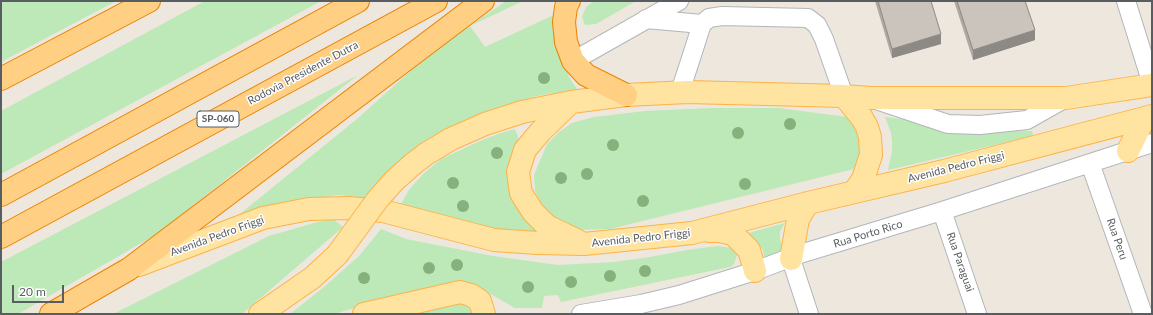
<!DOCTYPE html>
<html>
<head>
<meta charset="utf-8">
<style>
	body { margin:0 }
	#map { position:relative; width:1153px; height:315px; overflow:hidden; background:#ede7de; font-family:Lato,sans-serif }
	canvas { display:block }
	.frame { position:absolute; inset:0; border:2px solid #575d61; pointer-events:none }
	.scale { position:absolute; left:12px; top:285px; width:52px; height:18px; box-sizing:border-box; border:2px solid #575d61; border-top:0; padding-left:5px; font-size:12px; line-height:14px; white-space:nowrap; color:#575d61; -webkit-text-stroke:3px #fff; paint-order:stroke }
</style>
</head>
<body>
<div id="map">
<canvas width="1153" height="315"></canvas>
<div class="frame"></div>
<div class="scale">20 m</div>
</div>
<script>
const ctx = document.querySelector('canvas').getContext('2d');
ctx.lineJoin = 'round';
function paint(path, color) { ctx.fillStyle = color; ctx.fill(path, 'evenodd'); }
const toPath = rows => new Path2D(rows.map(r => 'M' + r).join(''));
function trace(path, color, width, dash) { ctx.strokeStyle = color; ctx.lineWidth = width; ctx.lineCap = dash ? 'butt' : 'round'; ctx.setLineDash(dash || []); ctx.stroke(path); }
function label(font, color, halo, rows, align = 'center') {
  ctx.font = font + ' Lato,sans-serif'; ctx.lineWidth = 3; ctx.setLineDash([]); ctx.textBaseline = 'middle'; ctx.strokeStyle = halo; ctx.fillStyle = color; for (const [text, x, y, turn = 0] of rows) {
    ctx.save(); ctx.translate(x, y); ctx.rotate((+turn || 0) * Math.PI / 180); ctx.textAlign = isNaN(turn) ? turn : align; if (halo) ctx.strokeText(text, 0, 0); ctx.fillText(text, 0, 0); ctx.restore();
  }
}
const green = toPath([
	[1,1,116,1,1,62],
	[205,1,321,1,1,174,1,111],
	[506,1,523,1,470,26,485,47,560,12,561,57,569,77,577,89,537,96,491,109,436,136,378,181,365,198,339,195,313,198,230,222,357,119,423,60,470,26],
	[594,1,636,1,596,24,585,25,582,17,586,7],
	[358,75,157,234,18,314,1,314,1,262],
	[712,108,779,108,847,117,856,126,863,142,863,159,854,169,610,229,575,230,548,216,535,191,534,175,547,144,559,132,572,123,594,117,645,111],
	[885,117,918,121,946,128,1032,131,1033,136,888,170,892,152,892,141,891,133],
	[515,129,518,137,518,145,528,220,538,233,548,240,397,211,409,190,423,174,441,159,480,141,498,134],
	[332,218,343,227,242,314,113,314,269,236],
	[785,223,780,231,780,239,782,245,787,251,765,259,763,250,754,240,745,234],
	[381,229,406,239,457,249,493,256,558,265,614,262,650,257,687,250,718,246,732,248,737,255,734,264,730,267,561,302,558,295,544,296,542,308,515,308,480,288,388,298,334,314,290,314,324,287,360,255],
	[454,301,467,305,473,314,395,314]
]);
const minor = toPath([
	[1126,1,1152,84],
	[646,19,702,24],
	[573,61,679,1],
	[680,92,702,24,709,18,722,16,808,18,817,25,824,39,844,96],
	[879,101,948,124,980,125,1027,120,1066,98],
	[1090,163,1143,314],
	[942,211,977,314],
	[791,259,809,314],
	[581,314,641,304,679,295,755,271,800,254,942,211,1152,143]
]);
const major = toPath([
	[844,96,862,118,867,127,870,137,871,155,863,179,854,192],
	[571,102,540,132,525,150,518,172,521,193,533,212,547,226,578,241],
	[1128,151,1144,119],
	[413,164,426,154,451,139,485,124,522,112,571,102,626,95,688,92,844,96,870,98,1066,98,1152,85],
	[709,231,719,231,733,234,749,250,755,271],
	[791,259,798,219,808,203],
	[139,265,263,218,309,209,349,208,383,211,494,240,538,243,584,244,692,233,808,203,944,171,1152,116],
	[260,314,312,278,337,255],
	[364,314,460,292,471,295,480,301,484,314]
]);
const highway = toPath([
	[569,1,566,7,564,22,566,42,573,61,586,75,626,95],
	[1,79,149,1],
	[1,195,358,1],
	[1,237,436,1],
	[51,314,129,269,483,1]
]);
const majorBridge = toPath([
	[337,255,378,199,394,181,413,164]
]);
const trees = [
	[544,78],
	[790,124],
	[738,133],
	[613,145],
	[497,153],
	[587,174],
	[561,178],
	[453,183],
	[745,184],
	[643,201],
	[463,206],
	[457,265],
	[429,268],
	[645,271],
	[610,276],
	[364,278],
	[571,282],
	[528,287]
];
const wall = toPath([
	[875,1,931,1,941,44,892,58],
	[954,1,1025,1,1035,40,973,60]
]);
const shadedWall = toPath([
	[1035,30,1035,40,973,60,973,50],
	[941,34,941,44,892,58,892,49]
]);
const building = toPath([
	[878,1,931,1,941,34,892,49,878,1],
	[957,1,1025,1,1035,30,973,50,957,1]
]);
const shields = [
	[218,119,42]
];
const shieldNames = [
	["SP-060",218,119]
];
const streetNames = [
	["Rodovia Presidente Dutra",303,73,-28],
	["Avenida Pedro Friggi",956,167,-14],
	["Rua Porto Rico",868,234,-17],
	["Avenida Pedro Friggi",217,236,-20],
	["Avenida Pedro Friggi",641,238,-6],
	["Rua Peru",1117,239,71],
	["Rua Paraguai",960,262,71]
];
paint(green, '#bde8b7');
trace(minor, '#b1b6bb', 20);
trace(major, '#ffb245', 24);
trace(highway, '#eb8300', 24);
trace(minor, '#fff', 18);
trace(major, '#ffe3a1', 22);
trace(highway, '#ffcf83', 22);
trace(majorBridge, '#ffb245', 24, []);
trace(majorBridge, '#ffe3a1', 22);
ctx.fillStyle = '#86b17c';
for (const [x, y] of trees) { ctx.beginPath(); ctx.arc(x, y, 6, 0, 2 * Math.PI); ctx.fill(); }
paint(wall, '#aea9a3');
paint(shadedWall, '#8d8984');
paint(building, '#cac4bd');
trace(building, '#8d8984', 1);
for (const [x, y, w] of shields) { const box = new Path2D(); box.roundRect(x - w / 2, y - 8, w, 16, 3); ctx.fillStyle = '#fff'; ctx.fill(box); trace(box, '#575d61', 1); }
label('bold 10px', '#575d61', null, shieldNames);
label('11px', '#575d61', '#fff', streetNames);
</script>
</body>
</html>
